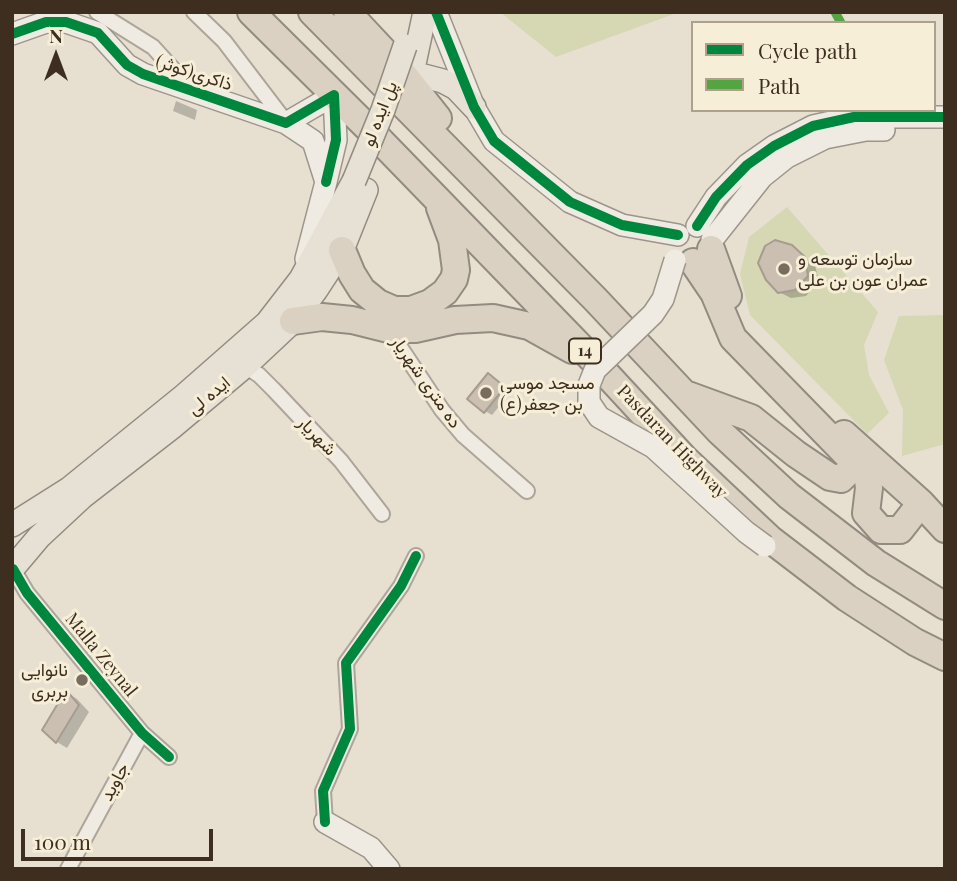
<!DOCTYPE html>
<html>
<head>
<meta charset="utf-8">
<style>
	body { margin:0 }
	#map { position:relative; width:957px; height:881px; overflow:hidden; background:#e7e0d1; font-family:"Playfair Display",serif }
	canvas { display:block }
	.frame { position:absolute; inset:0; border:14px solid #3d2e20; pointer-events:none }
	.legend { position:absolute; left:691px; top:21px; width:245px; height:91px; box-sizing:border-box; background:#f7eed8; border:2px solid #ada18e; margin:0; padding:9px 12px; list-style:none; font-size:21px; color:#3d2e20 }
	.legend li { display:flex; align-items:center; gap:14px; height:35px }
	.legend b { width:35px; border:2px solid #ada18e }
	.north { position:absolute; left:21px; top:21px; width:70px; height:70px; -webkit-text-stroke:5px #f7eed8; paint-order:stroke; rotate:0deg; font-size:19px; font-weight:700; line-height:28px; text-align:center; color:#3d2e20 }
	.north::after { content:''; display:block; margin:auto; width:24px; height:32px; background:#3d2e20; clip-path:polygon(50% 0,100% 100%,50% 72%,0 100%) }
	.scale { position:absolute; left:21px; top:829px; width:192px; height:32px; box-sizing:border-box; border:4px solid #3d2e20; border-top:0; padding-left:9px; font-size:21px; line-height:24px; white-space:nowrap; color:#3d2e20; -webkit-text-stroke:5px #f7eed8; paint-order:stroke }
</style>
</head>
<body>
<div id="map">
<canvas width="957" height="881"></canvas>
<div class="frame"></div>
<ul class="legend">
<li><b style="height:9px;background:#00873e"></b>Cycle path</li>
<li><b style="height:9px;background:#54a441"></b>Path</li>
</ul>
<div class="north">N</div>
<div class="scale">100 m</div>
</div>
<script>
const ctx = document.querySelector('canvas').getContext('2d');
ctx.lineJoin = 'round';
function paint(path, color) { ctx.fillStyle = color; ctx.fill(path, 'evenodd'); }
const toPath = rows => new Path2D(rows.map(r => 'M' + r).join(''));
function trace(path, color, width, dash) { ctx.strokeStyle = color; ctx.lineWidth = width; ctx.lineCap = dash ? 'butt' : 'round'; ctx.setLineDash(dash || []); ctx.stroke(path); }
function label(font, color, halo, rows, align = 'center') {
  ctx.font = font + ' "Playfair Display",Vazirmatn,serif'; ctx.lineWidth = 6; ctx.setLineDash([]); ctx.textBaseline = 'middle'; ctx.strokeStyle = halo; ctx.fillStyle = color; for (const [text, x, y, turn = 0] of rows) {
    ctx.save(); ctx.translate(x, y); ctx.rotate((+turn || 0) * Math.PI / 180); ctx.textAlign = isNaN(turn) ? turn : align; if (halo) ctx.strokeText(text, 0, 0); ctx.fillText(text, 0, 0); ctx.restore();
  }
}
const green = toPath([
	[500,12,674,12,674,14,556,57],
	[787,207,878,312,864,345,869,375,889,413,867,434,750,315,740,274,749,237],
	[945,315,945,444,902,456,903,410,884,360,899,316]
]);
const shadow = toPath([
	[176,101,197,110,195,120,173,111],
	[791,247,815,265,819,282,806,296,791,298,779,292],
	[495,379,511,392,492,415,485,411],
	[67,693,77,699,89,712,67,748,57,742]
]);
const building = toPath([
	[775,240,792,245,805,257,808,276,795,290,778,293,766,280,758,263,765,246,775,240],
	[488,373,505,387,484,413,467,399,488,373],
	[66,690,79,705,56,743,42,730,66,690]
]);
const street = toPath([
	[97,12,153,47,190,88],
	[194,12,224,41,285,121],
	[388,329,442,410,463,435,527,491],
	[245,366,259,375,274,390,341,461,382,514],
	[13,569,27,593,142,733,169,757],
	[325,822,323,791,350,729,346,663,401,586,416,556],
	[68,869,142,733]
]);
const secondary = toPath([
	[436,12,474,107,494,141,570,202,622,225,678,235],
	[12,34,46,22,66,22,98,33,127,65,143,74,286,123,334,95,336,140,326,182],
	[286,123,313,141,326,182,306,259],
	[697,226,716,197,747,165,774,146,813,126,854,117,945,117],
	[712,240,762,177,787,157,825,138,866,130,884,130],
	[325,822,371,848,389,869]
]);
const primary = toPath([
	[425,12,412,73,443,81,456,88,474,107],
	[12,525,69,489,185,395,267,323,301,279,354,181],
	[12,569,39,537,82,497,171,428,245,366,293,321,316,290,342,250,366,190]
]);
const highway = toPath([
	[251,12,369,129,599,366,685,459,770,539,847,598,915,642,945,657],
	[312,12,596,300,720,432,789,496,876,563,945,606],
	[347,12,392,60,438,118],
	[711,249,728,296],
	[342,250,352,274,362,290,378,303,394,310,411,310,430,303,445,292,454,279,456,270,452,240,440,208],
	[293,321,322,317,352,320,388,329,415,329,455,320,493,318,529,326,572,350],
	[688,395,751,418,796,454,830,477,841,479,851,469,851,459,733,338,714,293,693,262],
	[844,434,921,503,945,529],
	[851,459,867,471,869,488,866,513,881,530,900,530,921,503]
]);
const secondaryBridge = toPath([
	[675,260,663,299,653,314,595,370,589,385,589,402,599,417,653,447,746,532,765,546]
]);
const primaryBridge = toPath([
	[354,181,383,110,405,46]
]);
const quiet = toPath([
	[835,12,841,23]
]);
const cycleway = toPath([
	[436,12,474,107,494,141,570,202,622,225,678,235],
	[12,34,46,22,66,22,98,33,127,65,143,74,286,123,334,95,336,140,326,182],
	[697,226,716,197,747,165,774,146,813,126,854,117,945,117],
	[13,569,27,593,142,733,169,757],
	[325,822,323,791,350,729,346,663,401,586,416,556]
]);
const markers = [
	[784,269,7,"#786c5e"],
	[486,393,7,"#786c5e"],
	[82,680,7,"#786c5e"]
];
const shields = [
	[585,351,32]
];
const shieldNames = [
	["14",585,351]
];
const streetNames = [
	["ذاکری(کوثر)",194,73,18],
	["پل ایده لو",380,114,-69],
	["ده متری شهریار",426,382,55],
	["ایده لی",209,396,-40],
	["شهریار",317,436,46],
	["Pasdaran Highway",672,442,46],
	["Malla Zeynal",101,655,51],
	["جاوید",115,782,-62]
];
const poiNames = [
	["سازمان توسعه و",798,259],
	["عمران عون بن علی",798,280],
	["مسجد موسی",500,383],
	["بن جعفر(ع)",500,404],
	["نانوایی",68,670,"right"],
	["بربری",68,691,"right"]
];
paint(green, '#d6d7b3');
paint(shadow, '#0003');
paint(building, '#cbbfb2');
trace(building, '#a89c90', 2);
trace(street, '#ada599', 18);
trace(secondary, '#9c958a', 24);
trace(primary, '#928b80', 26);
trace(highway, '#928b80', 30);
trace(street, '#efebe3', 14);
trace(secondary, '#efebe3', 21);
trace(primary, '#e6e1d4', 23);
trace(highway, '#dad1c2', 26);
trace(secondaryBridge, '#9c958a', 24, []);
trace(primaryBridge, '#928b80', 26, []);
trace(secondaryBridge, '#efebe3', 21);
trace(primaryBridge, '#e6e1d4', 23);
trace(quiet, '#54a441', 9, [18, 9]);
trace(cycleway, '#00873e', 10);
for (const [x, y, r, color] of markers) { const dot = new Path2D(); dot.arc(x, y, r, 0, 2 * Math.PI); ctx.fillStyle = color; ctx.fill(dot); trace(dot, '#f7eed8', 2.5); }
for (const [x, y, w] of shields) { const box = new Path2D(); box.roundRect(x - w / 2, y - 12.5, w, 25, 5); ctx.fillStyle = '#f7eed8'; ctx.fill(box); trace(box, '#3d2e20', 2); }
label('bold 16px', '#3d2e20', null, shieldNames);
label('18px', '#3d2e20', '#f7eed8', streetNames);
label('18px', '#3d2e20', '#f7eed8', poiNames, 'left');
</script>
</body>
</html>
